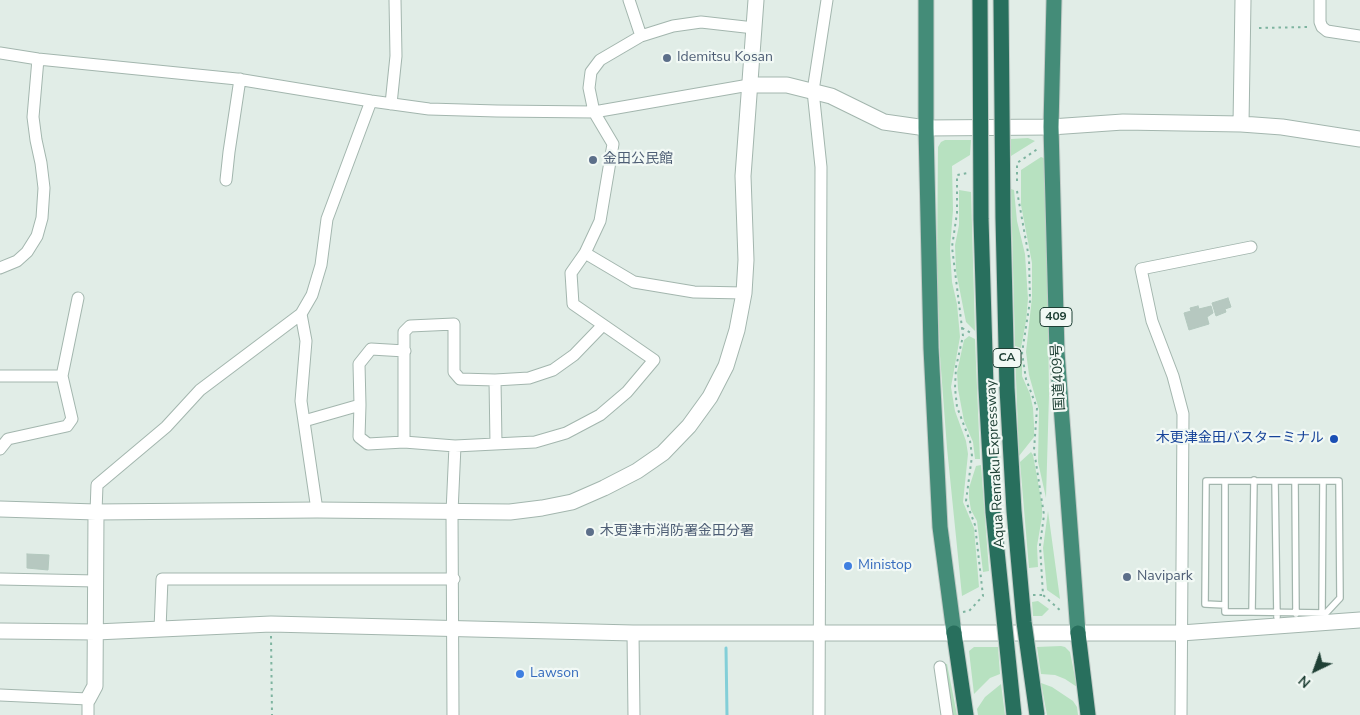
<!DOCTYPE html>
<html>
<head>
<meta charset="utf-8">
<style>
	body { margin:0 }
	#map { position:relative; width:1360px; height:715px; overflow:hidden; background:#e1ede7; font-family:"Nunito Sans",sans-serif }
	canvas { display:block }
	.north { position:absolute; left:1290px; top:645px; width:50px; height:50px; -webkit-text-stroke:4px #f2f9f5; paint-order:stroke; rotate:222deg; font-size:14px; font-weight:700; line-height:20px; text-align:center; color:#1f4035 }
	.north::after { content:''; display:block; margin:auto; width:18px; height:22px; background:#1f4035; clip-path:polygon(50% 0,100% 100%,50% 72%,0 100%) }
</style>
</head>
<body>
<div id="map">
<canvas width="1360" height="715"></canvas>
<div class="north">N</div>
</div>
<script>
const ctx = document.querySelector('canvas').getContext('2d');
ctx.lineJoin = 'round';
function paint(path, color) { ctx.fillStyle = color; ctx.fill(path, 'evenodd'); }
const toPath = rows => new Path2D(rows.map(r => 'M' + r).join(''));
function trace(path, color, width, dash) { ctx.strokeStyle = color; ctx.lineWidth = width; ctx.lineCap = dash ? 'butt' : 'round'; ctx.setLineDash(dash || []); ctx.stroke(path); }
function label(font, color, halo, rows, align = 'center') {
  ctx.font = font + ' "Nunito Sans","Noto Sans JP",sans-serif'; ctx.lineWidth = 4.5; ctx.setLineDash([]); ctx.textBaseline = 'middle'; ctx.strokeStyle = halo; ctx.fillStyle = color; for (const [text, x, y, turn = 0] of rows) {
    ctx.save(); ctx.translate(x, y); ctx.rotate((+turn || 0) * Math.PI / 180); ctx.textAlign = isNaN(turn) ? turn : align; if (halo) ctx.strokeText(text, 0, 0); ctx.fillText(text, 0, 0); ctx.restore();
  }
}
const green = toPath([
	[1028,138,1035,141,1011,156,1011,139],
	[945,140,971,140,970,155,952,166,953,210,950,249,952,282,957,304,960,337,951,387,955,411,966,441,968,454,963,502,974,528,979,587,962,596,947,448,940,356,937,269,938,147,941,142],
	[1041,157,1046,159,1049,395,1046,498,1038,462,1039,410,1029,375,1026,352,1032,297,1032,263,1021,205,1021,170],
	[1011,189,1014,190,1017,221,1025,254,1028,299,1026,321,1021,348,1015,346],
	[959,190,971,192,975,331,966,322,956,271,955,245,959,225],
	[969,336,975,339,980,459,975,459,973,442,964,421,958,389,957,372,964,340],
	[1015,353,1022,357,1022,376,1030,394,1033,408,1034,425,1034,437,1019,456],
	[1031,452,1033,455,1042,504,1042,517,1037,546,1038,567,1029,568,1020,462],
	[981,465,989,571,983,572,977,521,971,510,969,498,969,488,976,466],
	[1048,511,1060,599,1047,590,1043,548],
	[1038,601,1049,609,1042,616,1033,616,1032,602],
	[1061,646,1065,647,1070,652,1077,687,1065,679,1055,675,1041,674,1037,647],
	[974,647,998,647,1000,674,990,678,974,694,969,651],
	[943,664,947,664,957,715,949,715],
	[1041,683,1052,687,1073,701,1077,707,1078,715,1047,715],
	[1001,684,1005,715,978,715,977,709,985,697]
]);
const stream = toPath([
	[726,648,727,715]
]);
const building = toPath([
	[1228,298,1231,307,1225,309,1226,312,1216,316,1212,303,1228,298],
	[1198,306,1199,309,1211,306,1213,313,1207,317,1209,324,1189,330,1184,313,1191,311,1190,308,1198,306],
	[27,554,49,555,48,570,27,568,27,554]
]);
const path = toPath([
	[1259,28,1310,27],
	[1017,181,1017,163,1039,148],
	[1017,191,1029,258,1030,301,1022,353,1026,379,1037,408,1034,450,1044,515,1040,545,1043,595,1062,612],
	[962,328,971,333],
	[1033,595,1043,595],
	[963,612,969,611,983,596,975,525,966,501,972,456,970,441,957,407,955,388,956,367,963,336,952,247,957,213,957,175,968,173],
	[271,636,272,715]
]);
const service = toPath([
	[1225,481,1225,612,1252,612,1254,480],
	[1275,481,1277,617],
	[1295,481,1296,614],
	[1225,605,1205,604,1206,481,1339,481,1340,598,1326,613,1252,612],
	[1322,613,1323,481]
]);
const minor = toPath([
	[629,0,641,36],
	[1320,0,1320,22,1322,27,1327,31,1360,36],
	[0,53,38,59,237,79,371,101,429,109,497,111,594,112,749,85],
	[391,104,396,56,395,0],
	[226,180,229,152,240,79],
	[585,253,634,282,694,292,744,293],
	[0,268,17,261,27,252,37,236,42,218,44,188,41,163,36,140,33,117,38,59],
	[301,314,306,341,301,401,317,510],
	[0,376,62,376],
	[495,380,496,444],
	[360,405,359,437,368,444,404,442,455,446,535,442,566,433,600,415,627,392,654,360,573,304,571,273,585,253,600,221,613,144,594,112,589,88,591,72,600,60,641,36,673,26,701,22,754,28],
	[304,421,360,405,359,364,371,349,405,351],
	[404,442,404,332,410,326,454,324,454,372,460,379,495,380,529,378,553,370,574,355,603,325],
	[0,449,8,439,67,426,72,419,62,376,78,298],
	[96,512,97,485,166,427,200,390,301,314,312,295,321,265,327,219,371,101],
	[0,579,96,581],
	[160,629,162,579,454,579],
	[633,633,634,715],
	[940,667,947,715],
	[0,695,88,699,88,715],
	[453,715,452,512,455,446],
	[819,715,821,167,813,91,827,0],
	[1181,715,1183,414,1173,376,1152,321,1141,269,1251,247]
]);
const tertiary = toPath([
	[749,85,787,85,831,96,884,122,926,128,1051,127,1123,122,1241,124,1282,127,1360,139],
	[1241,124,1243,0],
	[0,509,96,512,317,510,510,512,542,508,572,502,604,488,637,471,663,453,689,426,710,397,726,366,737,330,744,293,746,260,743,176,756,0],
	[0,631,96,632,271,624,633,633,1181,633,1360,620],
	[88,699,95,686,96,512]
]);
const trunk = toPath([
	[926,0,926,128,931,348,940,527,954,633],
	[1054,0,1051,127,1057,352,1078,633]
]);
const motorway = toPath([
	[954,633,966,715],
	[1078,633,1088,715]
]);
const motorwayBridge = toPath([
	[980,0,981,219,986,388,993,512,1014,715],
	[1001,0,1003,218,1007,388,1014,511,1024,622,1037,715]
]);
const markers = [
	[667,58,5,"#5c6f8a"],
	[593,160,5,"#5c6f8a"],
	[1334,439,5,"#1a4fb4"],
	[590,532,5,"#5c6f8a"],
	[848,566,5,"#3f7fe0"],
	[1127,577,5,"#5c6f8a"],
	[520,674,5,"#3f7fe0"]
];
const shields = [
	[1056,317,32],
	[1007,358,28]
];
const shieldNames = [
	["409",1056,317],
	["CA",1007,358]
];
const serviceNames = [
	["Idemitsu Kosan",677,58],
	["金田公民館",603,160],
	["木更津市消防署金田分署",600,532],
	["Navipark",1137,577]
];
const streetNames = [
	["国道409号",1059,377,-93],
	["Aqua Renraku Expressway",996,464,-93]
];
const transitNames = [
	["木更津金田バスターミナル",1324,439]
];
const shopNames = [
	["Ministop",858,566],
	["Lawson",530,674]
];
paint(green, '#b7e1c0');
trace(stream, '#83cfd8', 3);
paint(building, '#b6c8c0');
trace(building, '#b3c8be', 1);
trace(service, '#a3b6ae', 8);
trace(minor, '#a3b6ae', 13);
trace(tertiary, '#a3b6ae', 17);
trace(trunk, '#c0cac6', 17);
trace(motorway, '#c0cac6', 17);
trace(path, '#7eb4a0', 2, [2.5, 4]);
trace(service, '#fff', 5.5);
trace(minor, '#fff', 11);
trace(tertiary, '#fff', 15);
trace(trunk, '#448c78', 15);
trace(motorway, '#286f5d', 15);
trace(motorwayBridge, '#c0cac6', 17, []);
trace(motorwayBridge, '#286f5d', 15);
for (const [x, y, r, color] of markers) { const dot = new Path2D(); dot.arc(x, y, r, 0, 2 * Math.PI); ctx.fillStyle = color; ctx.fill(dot); trace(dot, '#f2f9f5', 2); }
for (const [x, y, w] of shields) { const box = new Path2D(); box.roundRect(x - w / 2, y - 9.5, w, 19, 4); ctx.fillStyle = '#f2f9f5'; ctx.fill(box); trace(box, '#1f4035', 1); }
label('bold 12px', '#1f4035', null, shieldNames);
label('14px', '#4e5e75', '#f2f9f5', serviceNames, 'left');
label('14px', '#1f4035', '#f2f9f5', streetNames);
label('14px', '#164399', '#f2f9f5', transitNames, 'right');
label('14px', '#366cbe', '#f2f9f5', shopNames, 'left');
</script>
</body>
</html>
